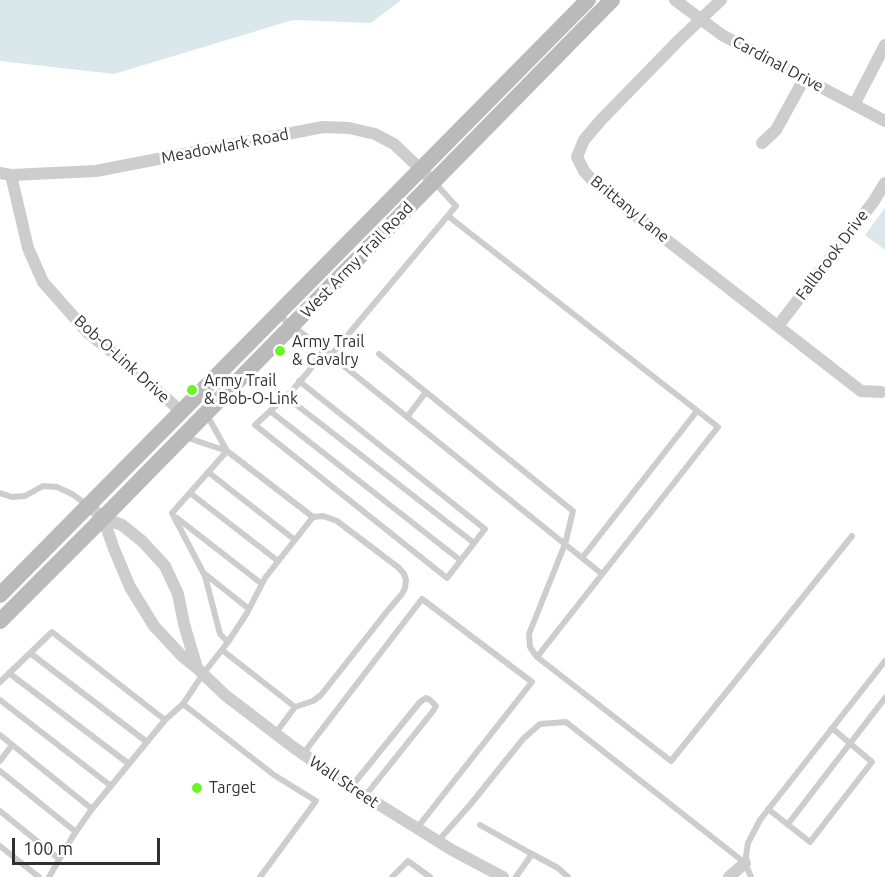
<!DOCTYPE html>
<html>
<head>
<meta charset="utf-8">
<style>
	body { margin:0 }
	#map { position:relative; width:885px; height:877px; overflow:hidden; background:#fff; font-family:Ubuntu,sans-serif }
	canvas { display:block }
	.scale { position:absolute; left:12px; top:838px; width:148px; height:27px; box-sizing:border-box; border:3px solid #303030; border-top:0; padding-left:8px; font-size:18px; line-height:21px; white-space:nowrap; color:#303030; -webkit-text-stroke:4px #fff; paint-order:stroke }
</style>
</head>
<body>
<div id="map">
<canvas width="885" height="877"></canvas>
<div class="scale">100 m</div>
</div>
<script>
const ctx = document.querySelector('canvas').getContext('2d');
ctx.lineJoin = 'round';
function paint(path, color) { ctx.fillStyle = color; ctx.fill(path, 'evenodd'); }
const toPath = rows => new Path2D(rows.map(r => 'M' + r).join(''));
function trace(path, color, width, dash) { ctx.strokeStyle = color; ctx.lineWidth = width; ctx.lineCap = dash ? 'butt' : 'round'; ctx.setLineDash(dash || []); ctx.stroke(path); }
function label(font, color, halo, rows, align = 'center') {
  ctx.font = font + ' Ubuntu,sans-serif'; ctx.lineWidth = 6; ctx.setLineDash([]); ctx.textBaseline = 'middle'; ctx.strokeStyle = halo; ctx.fillStyle = color; for (const [text, x, y, turn = 0] of rows) {
    ctx.save(); ctx.translate(x, y); ctx.rotate((+turn || 0) * Math.PI / 180); ctx.textAlign = isNaN(turn) ? turn : align; if (halo) ctx.strokeText(text, 0, 0); ctx.fillText(text, 0, 0); ctx.restore();
  }
}
const green = toPath([
	[0,0,401,0,371,23,293,20,114,74,0,61],
	[885,208,885,250,865,235]
]);
const service = toPath([
	[278,315,324,350,602,574],
	[379,354,426,392],
	[331,355,456,206,434,182],
	[299,381,485,529,447,578,255,425,291,392,308,372,324,350],
	[285,396,474,543],
	[270,411,460,560],
	[207,415,227,451],
	[407,417,426,392,573,511,565,544,529,634,530,647,537,657,718,427,448,216],
	[185,437,227,451,313,517,265,578,247,613,228,642,220,634,205,576,172,513,227,451],
	[208,472,295,540],
	[0,493,12,497,25,496,43,486,57,487,72,494,86,504],
	[190,493,278,561],
	[177,518,262,584],
	[582,558,697,411],
	[205,574,249,609],
	[228,642,203,674,183,704,274,775,316,801,260,877],
	[222,650,295,707,275,734],
	[30,653,147,742],
	[537,657,671,761,852,536],
	[9,673,129,764],
	[0,682,52,632,165,720,183,704],
	[0,700,111,786],
	[295,707,313,701,321,695,389,609,402,594,405,588,406,580,404,574,399,568,337,521,323,516,313,517],
	[0,735,92,809,73,836,49,877],
	[303,754,422,599,532,682,417,828],
	[0,761,12,745],
	[0,771,76,832],
	[351,787,420,702,426,698,430,700,436,706,433,711,365,796],
	[92,809,165,720],
	[768,809,810,842,872,762,832,728],
	[0,811,59,859],
	[788,824,885,698],
	[480,825,532,854,516,877],
	[438,841,470,805,523,739,540,724,566,722,745,863,751,877],
	[0,846,39,877],
	[532,854,558,868,568,877],
	[745,863,748,843,760,820,885,661],
	[392,877,408,861,430,877]
]);
const minor = toPath([
	[675,0,722,35,885,121],
	[721,0,680,39,601,120,584,140,577,157,584,171,592,180,614,199,861,391,881,392],
	[854,105,885,45],
	[762,143,776,130,804,79],
	[0,173,11,175,96,171,323,127,349,128,375,134,394,144,433,181],
	[11,175,28,248,43,282,88,333,116,355,182,412],
	[778,326,874,201,885,183],
	[89,506,103,518,122,525,142,541,165,566,178,594,184,624,197,668],
	[103,518,114,549,130,587,154,626,182,656,197,668,225,695,293,747,351,787,452,850,503,877],
	[729,877,745,863]
]);
const secondary = toPath([
	[0,595,588,0],
	[0,621,103,518,612,0]
]);
const markers = [
	[280,351,6,"#6bf524"],
	[192,390,6,"#6bf524"],
	[197,788,6,"#6bf524"]
];
const streetNames = [
	["Cardinal Drive",778,64,28],
	["Meadowlark Road",225,146,-11],
	["Brittany Lane",630,209,39],
	["Fallbrook Drive",832,255,-53],
	["West Army Trail Road",357,260,-46],
	["Bob-O-Link Drive",122,359,42],
	["Wall Street",344,782,34]
];
const poiNames = [
	["Army Trail",292,342],
	["& Cavalry",292,360],
	["Army Trail",204,381],
	["& Bob-O-Link",204,399],
	["Target",209,788]
];
paint(green, '#dae8ec');
trace(service, '#cdcdcd', 6);
trace(minor, '#cdcdcd', 12);
trace(secondary, '#bababa', 16);
for (const [x, y, r, color] of markers) { const dot = new Path2D(); dot.arc(x, y, r, 0, 2 * Math.PI); ctx.fillStyle = color; ctx.fill(dot); trace(dot, '#fff', 2); }
label('16px', '#303030', '#fff', streetNames);
label('16px', '#303030', '#fff', poiNames, 'left');
</script>
</body>
</html>
